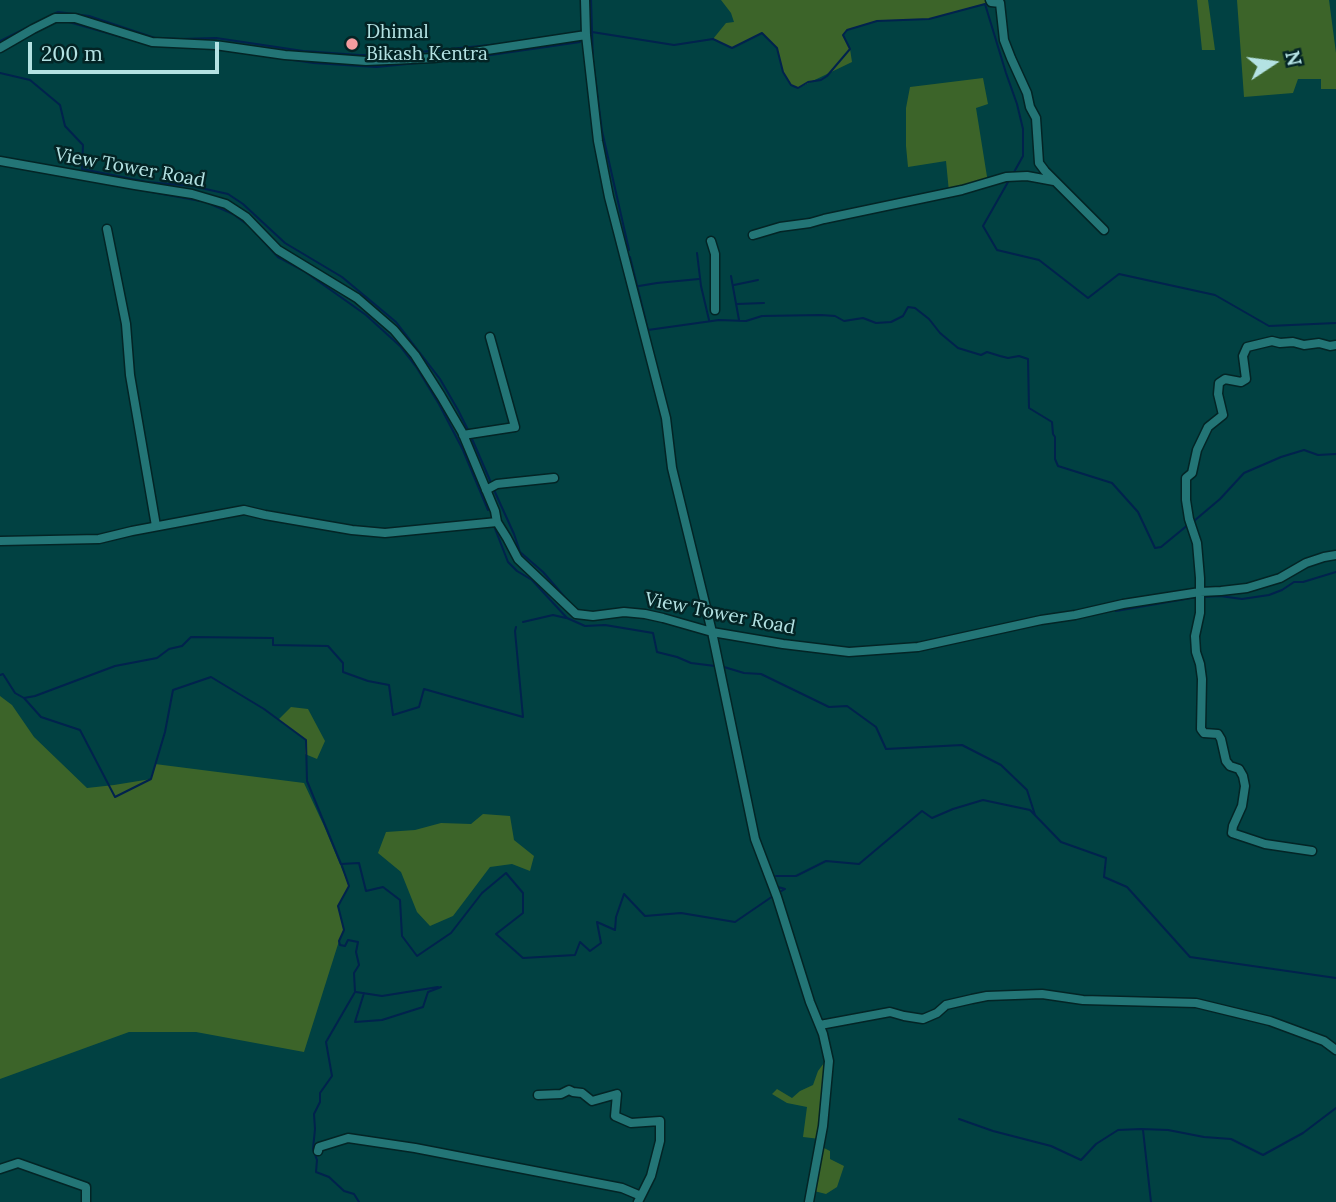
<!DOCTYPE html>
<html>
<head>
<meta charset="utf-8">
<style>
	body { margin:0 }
	#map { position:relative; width:1336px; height:1202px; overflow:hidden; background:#014142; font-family:Lora,serif }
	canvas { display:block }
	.north { position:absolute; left:1238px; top:28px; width:70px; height:70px; -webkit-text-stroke:5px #032425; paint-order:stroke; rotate:77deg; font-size:19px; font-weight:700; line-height:28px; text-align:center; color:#b4e2e3 }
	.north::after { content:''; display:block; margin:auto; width:24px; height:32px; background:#b4e2e3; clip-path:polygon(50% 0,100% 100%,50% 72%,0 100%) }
	.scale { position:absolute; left:28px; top:42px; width:191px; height:32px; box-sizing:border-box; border:4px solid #b4e2e3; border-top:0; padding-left:9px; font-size:21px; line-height:24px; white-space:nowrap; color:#b4e2e3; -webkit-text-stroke:5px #032425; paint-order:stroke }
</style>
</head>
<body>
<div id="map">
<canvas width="1336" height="1202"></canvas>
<div class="north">N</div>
<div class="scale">200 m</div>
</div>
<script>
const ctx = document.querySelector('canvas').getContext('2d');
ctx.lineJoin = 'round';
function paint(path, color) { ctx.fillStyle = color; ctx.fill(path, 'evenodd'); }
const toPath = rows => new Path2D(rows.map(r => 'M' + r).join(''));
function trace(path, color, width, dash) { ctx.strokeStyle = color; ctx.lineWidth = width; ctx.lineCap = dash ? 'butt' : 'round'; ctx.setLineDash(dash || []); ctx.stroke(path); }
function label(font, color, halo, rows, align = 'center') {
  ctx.font = font + ' Lora,serif'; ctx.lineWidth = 5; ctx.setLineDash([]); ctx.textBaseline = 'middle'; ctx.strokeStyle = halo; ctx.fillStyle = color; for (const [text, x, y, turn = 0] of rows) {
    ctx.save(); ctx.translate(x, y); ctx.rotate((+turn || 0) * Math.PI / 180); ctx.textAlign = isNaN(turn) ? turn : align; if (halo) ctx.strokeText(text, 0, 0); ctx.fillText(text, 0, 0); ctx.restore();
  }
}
const green = toPath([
	[721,0,990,0,991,2,929,19,877,21,847,30,843,35,850,49,852,62,798,88,791,85,783,72,777,48,762,33,732,48,713,39,726,23,734,22,731,13],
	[1197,0,1208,0,1215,50,1202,50],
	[1237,0,1329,0,1336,53,1336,89,1321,89,1321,79,1298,79,1293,93,1244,97],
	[983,78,988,104,976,108,988,183,949,192,946,161,908,167,906,146,906,108,910,87],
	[0,696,12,705,34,737,87,788,114,785,151,779,155,764,304,783,324,826,349,886,338,906,344,930,339,941,304,1052,196,1032,129,1032,0,1079],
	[291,707,308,709,325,741,317,759,305,754,306,740,278,720],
	[483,814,510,816,514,840,534,856,530,871,512,864,490,867,453,916,430,926,417,912,401,872,378,853,386,832,415,830,441,823,471,824],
	[829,1061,820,1139,803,1137,807,1107,787,1103,772,1094,777,1089,792,1098,800,1091,813,1085,818,1071,824,1063],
	[824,1148,830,1151,830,1159,844,1166,837,1187,826,1194,814,1191,816,1172]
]);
const stream = toPath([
	[591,0,593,61,602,131,629,250],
	[69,22,125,38],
	[592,32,674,45,713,39,732,48,762,33,777,48,783,72,791,85,798,88,808,82,821,80,827,76,850,49,843,35,847,30,877,21,929,19,985,4,1006,73,1017,104,1023,129,1023,156,1013,174],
	[0,41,58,12,89,16,155,38,180,39,216,38,303,51,359,55,390,55,500,44],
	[223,50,314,63,376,67,470,58,580,42],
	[0,73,30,80,60,105,65,126,83,145,82,169,147,182,192,186,228,194,243,204,285,243,342,277,396,322,440,379,458,410,468,430],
	[97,182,206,202,233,214,248,225],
	[1008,182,983,226,997,250,1039,260,1088,298,1119,274,1215,295,1269,326,1336,323],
	[254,231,278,257,304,271,366,315,400,346,417,368,439,404,463,450,488,510],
	[697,253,701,286,709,320],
	[630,257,648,330,719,320,746,321,762,316,821,315,835,316,844,321,863,318,876,323,891,322,903,316,908,307,915,308,929,319,940,333,958,348,981,355,987,352,1000,356,1008,358,1019,356,1028,359,1029,408,1052,422,1053,434,1055,437,1055,459,1058,466,1112,483,1138,512,1155,548,1161,547,1189,524],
	[731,276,739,320],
	[734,285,758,280],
	[639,286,657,283,699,279],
	[737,304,764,303],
	[472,439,492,485],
	[494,490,514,534,520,552,543,572,569,602],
	[1194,521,1220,499,1244,473,1281,457,1304,450,1318,455,1336,454],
	[494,526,508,562,517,571,532,580,567,618,585,626,605,625,653,633,657,652,677,657,691,663,715,666],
	[1203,597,1220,596,1242,599,1269,595,1282,590,1294,582,1303,582,1336,572],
	[1116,611,1197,597],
	[523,622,553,615,566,618],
	[724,667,744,673,761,674,829,707,847,706,876,727,886,749,962,745,1001,765,1027,790,1035,815],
	[0,675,3,674,15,693,24,698,41,717,80,730,115,797,151,779,165,732,173,690,211,677,264,709,306,740,307,781,341,864,359,863,366,891,383,887,400,900,402,936,417,956,451,933,482,893,506,873,523,893,523,913,496,934,523,958,575,955,580,942,590,951,601,943,597,922,615,930,616,917,624,894,645,916,681,913,735,922,773,896],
	[24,698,35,696,115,666,157,658,169,649,182,646,191,637,273,638,273,645,328,646,343,663,343,672,368,681,389,685,393,715,419,707,424,689,523,717,515,631,516,627],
	[342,866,349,886,338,906,344,930,339,941,340,945,345,946,348,940,358,942,356,952,359,965,354,973,355,992,326,1042,332,1076,320,1093,320,1102,314,1114,315,1129,313,1149,317,1160,316,1172,329,1177,344,1191,354,1194,359,1202],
	[776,876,796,876,826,861,859,864,922,811,932,818,953,809,983,800,1030,810,1061,842,1106,858,1104,877,1127,887,1190,957,1336,978],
	[778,887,785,889,778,893],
	[356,992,382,996,438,987],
	[364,993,355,1022,382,1020,423,1007,428,992,441,987],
	[959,1119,993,1131,1051,1146,1081,1160,1096,1144,1118,1130,1141,1129,1168,1130,1204,1137,1231,1139,1263,1155,1303,1133,1336,1108],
	[1143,1130,1151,1202]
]);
const minor = toPath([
	[585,0,586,35,598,141,609,197,666,418,672,468,712,632,755,839,777,897,810,1002,823,1034,829,1061,823,1126,809,1202],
	[990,0,991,2,1000,3,1004,40,1011,58,1027,93,1030,107,1036,118,1039,163,1045,171,1104,230],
	[0,48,33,29,55,18,75,18,152,42,215,45,285,55,366,61,434,58,586,35],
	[0,161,135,185,192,194,226,204,246,217,278,250,357,298,394,330,415,355,441,396,462,432,495,511,497,522,507,538,518,559,576,614,593,616,624,612,645,614,663,618,712,632,783,644,849,652,918,647,1041,620,1075,615,1123,604,1200,592,1221,591,1247,588,1280,578,1306,563,1324,557,1336,555],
	[107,229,126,324,130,375,156,526],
	[753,235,780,227,810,223,824,219,962,190,1006,177,1027,176,1054,181],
	[711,241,715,254,715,310],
	[463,435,515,427,490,337],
	[486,490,497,484,554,478],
	[0,541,99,539,132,531,244,510,265,515,352,530,385,533,497,522],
	[1312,851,1265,844,1232,833,1233,826,1242,806,1245,786,1243,776,1239,769,1230,766,1226,761,1221,739,1218,734,1204,733,1201,729,1202,679,1200,664,1196,652,1195,636,1200,613,1200,578,1197,543,1189,519,1186,500,1186,478,1192,473,1197,450,1208,427,1223,415,1218,394,1219,383,1225,379,1241,382,1246,379,1243,356,1247,347,1272,341,1280,343,1293,342,1304,345,1319,343,1330,346,1336,345],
	[820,1025,890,1012,904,1016,923,1019,937,1013,946,1005,972,999,987,996,1042,994,1083,1000,1196,1003,1270,1021,1324,1041,1336,1050],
	[538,1095,561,1094,569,1090,573,1092,582,1093,592,1101,617,1094,615,1116,631,1123,660,1121,660,1141,651,1176,638,1202],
	[318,1151,319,1147,348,1138,415,1148,622,1188,641,1196],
	[0,1169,18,1163,86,1187,86,1202]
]);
const markers = [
	[352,44,7,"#f49b9f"]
];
const poiNames = [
	["Dhimal",366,33],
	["Bikash Kentra",366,55]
];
const streetNames = [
	["View Tower Road",130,168,10],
	["View Tower Road",720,614,11]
];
paint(green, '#3c6429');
trace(stream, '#01224d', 2);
trace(minor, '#032425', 11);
trace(minor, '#237576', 8);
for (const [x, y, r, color] of markers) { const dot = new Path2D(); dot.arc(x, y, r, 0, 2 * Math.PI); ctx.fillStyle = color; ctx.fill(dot); trace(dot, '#032425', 2.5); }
label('19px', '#b4e2e3', '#032425', poiNames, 'left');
label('19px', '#b4e2e3', '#032425', streetNames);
</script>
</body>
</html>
